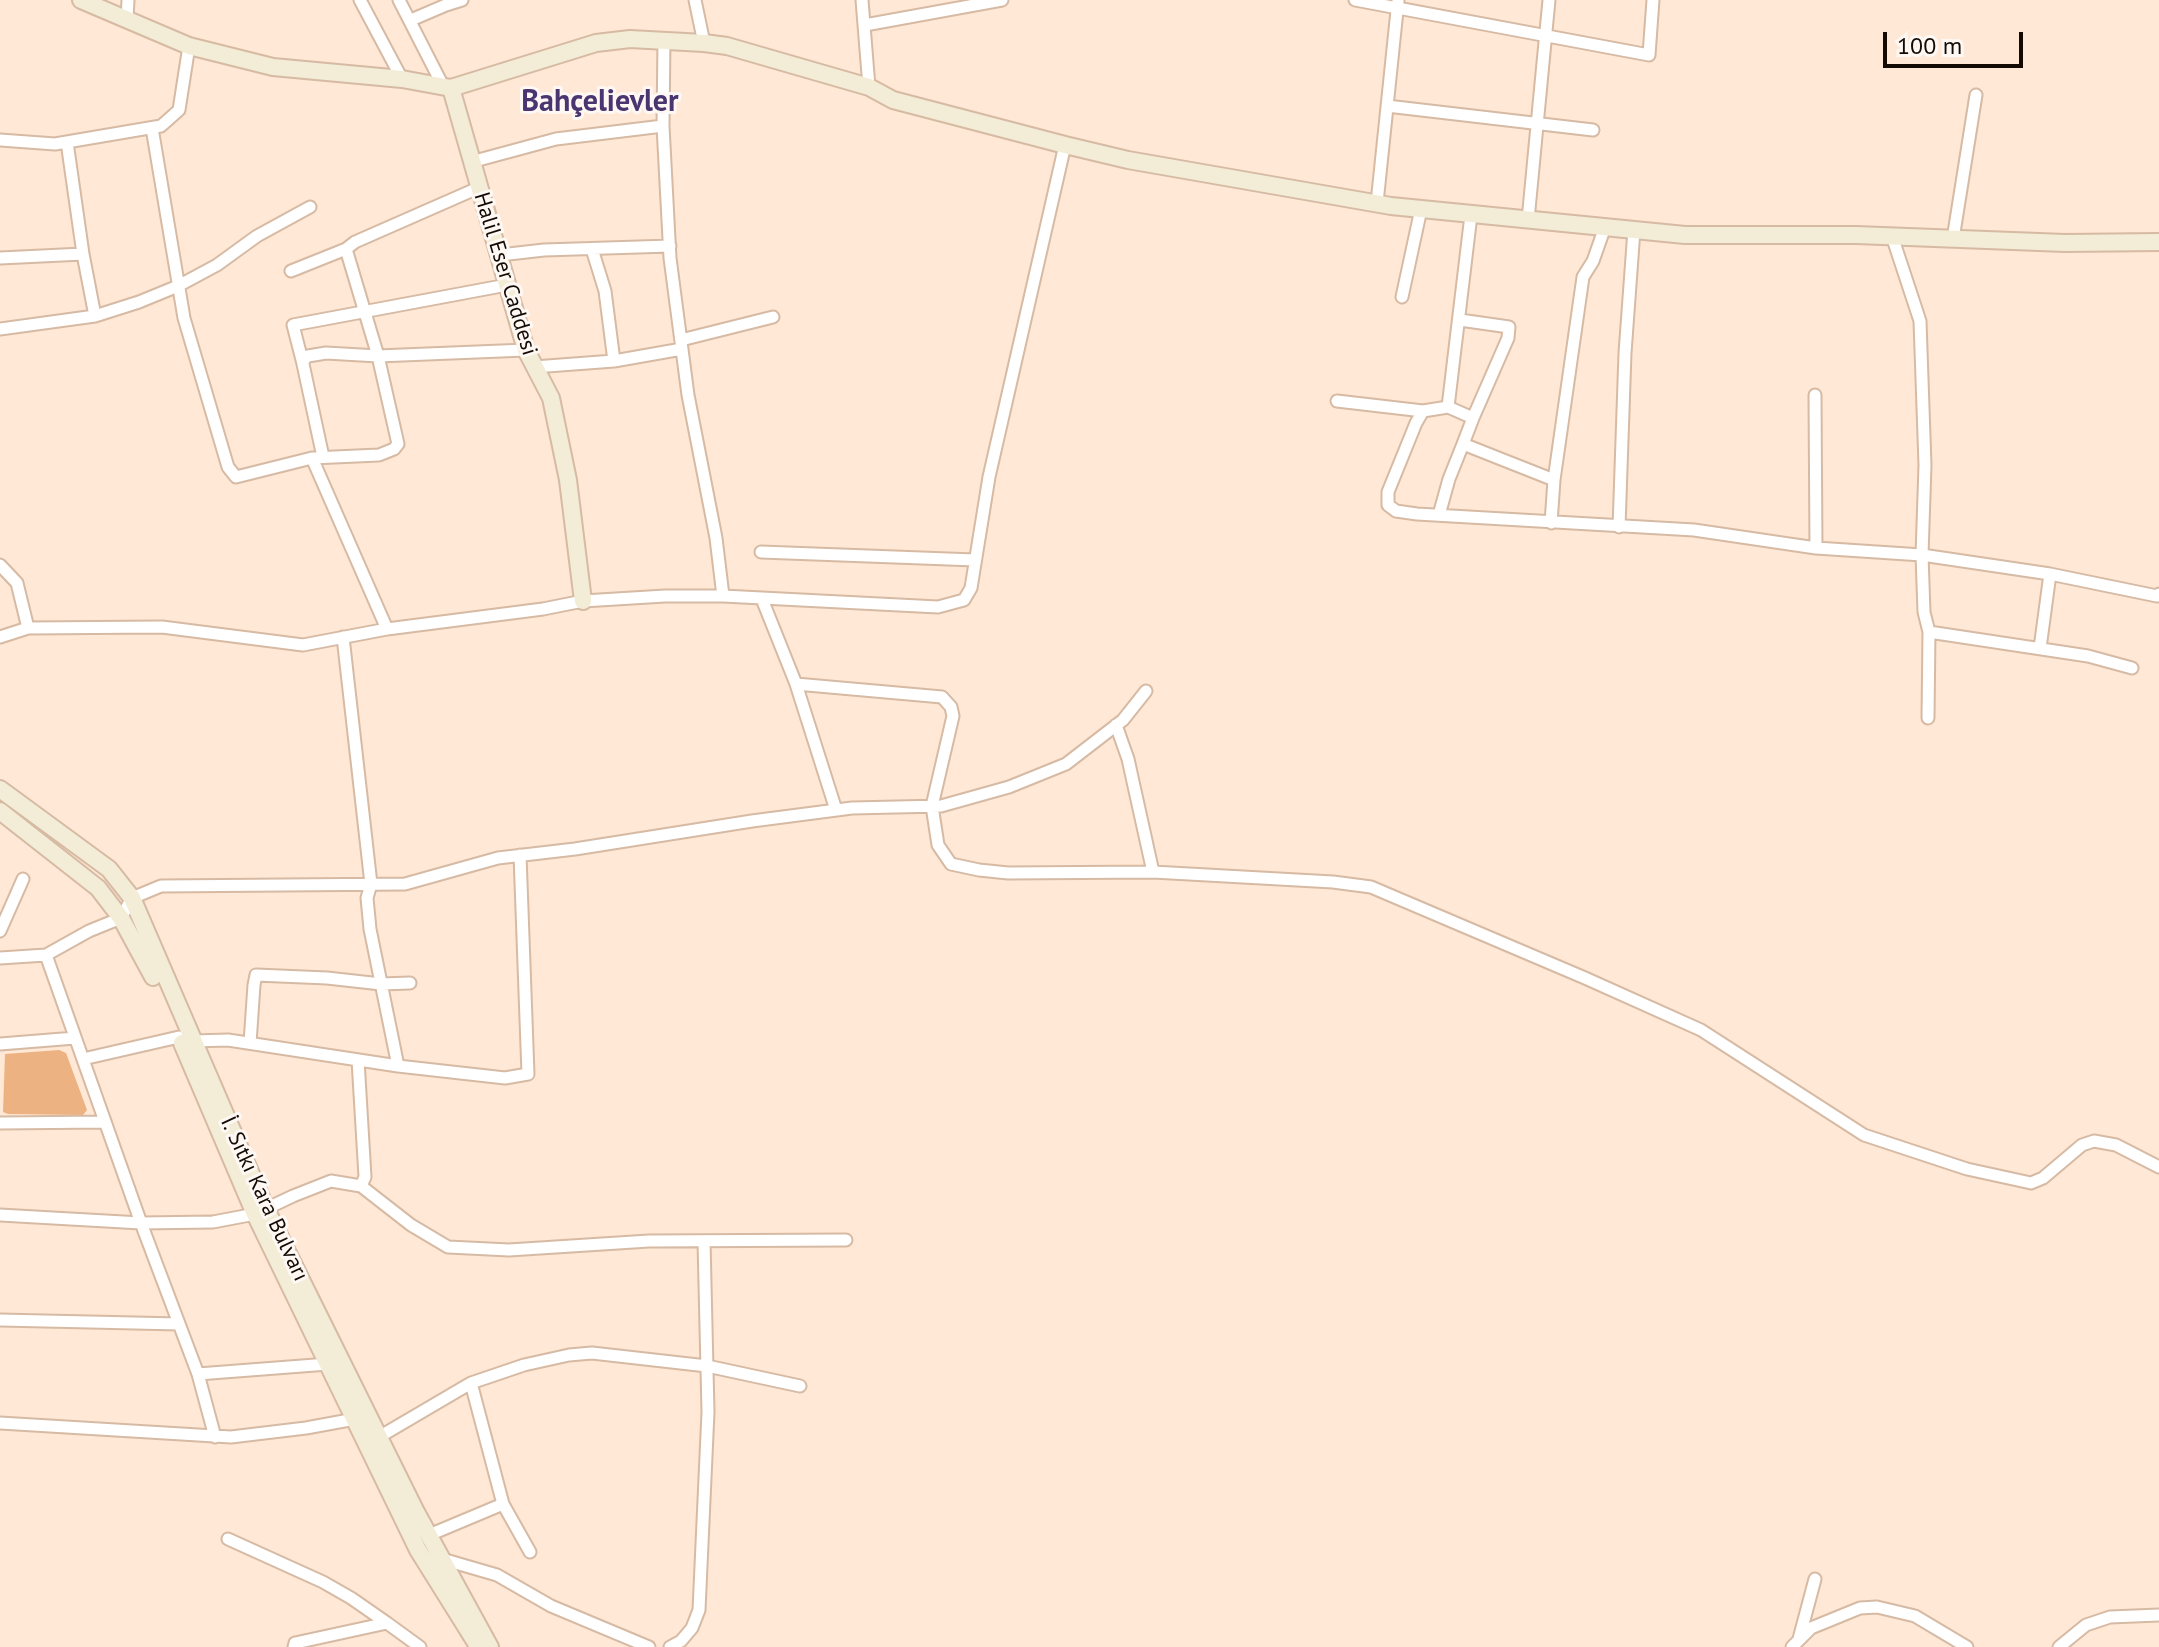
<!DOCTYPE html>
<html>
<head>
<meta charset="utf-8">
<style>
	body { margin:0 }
	#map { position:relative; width:2159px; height:1647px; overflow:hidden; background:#ffe8d5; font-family:"PT Sans",sans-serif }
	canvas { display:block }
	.scale { position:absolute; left:1883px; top:32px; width:140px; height:36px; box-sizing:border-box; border:4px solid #130a04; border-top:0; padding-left:10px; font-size:24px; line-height:28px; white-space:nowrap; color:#130a04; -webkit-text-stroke:6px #fef8f4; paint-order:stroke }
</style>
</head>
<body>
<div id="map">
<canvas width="2159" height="1647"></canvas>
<div class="scale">100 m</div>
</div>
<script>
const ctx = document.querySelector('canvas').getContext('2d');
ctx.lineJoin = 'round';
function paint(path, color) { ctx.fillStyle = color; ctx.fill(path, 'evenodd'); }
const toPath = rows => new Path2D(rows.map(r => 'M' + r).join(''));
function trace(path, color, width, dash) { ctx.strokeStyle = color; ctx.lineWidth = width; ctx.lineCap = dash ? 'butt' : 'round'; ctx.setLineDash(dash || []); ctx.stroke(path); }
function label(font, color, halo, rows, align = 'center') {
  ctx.font = font + ' "PT Sans",sans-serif'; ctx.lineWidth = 6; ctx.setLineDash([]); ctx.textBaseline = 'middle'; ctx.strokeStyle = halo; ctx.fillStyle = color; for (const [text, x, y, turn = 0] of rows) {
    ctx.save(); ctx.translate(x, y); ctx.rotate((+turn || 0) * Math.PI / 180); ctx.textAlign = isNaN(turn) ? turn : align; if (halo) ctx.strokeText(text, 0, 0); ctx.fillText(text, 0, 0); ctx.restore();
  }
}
const green = toPath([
	[59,1050,66,1053,87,1110,83,1115,8,1114,3,1112,5,1054]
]);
const street = toPath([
	[360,0,402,79],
	[399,0,443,86],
	[695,0,704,43],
	[862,0,869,87],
	[1355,0,1649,55,1653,0],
	[127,20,128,0],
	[411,20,446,5,462,0],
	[865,25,1002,0],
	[664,39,663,126,670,258,688,395,716,538,723,596],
	[1387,106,1593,130],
	[152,128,184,318,228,467,236,477,312,458],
	[0,140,55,144,161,126,179,110,189,46],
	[67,142,83,254,95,316],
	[471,162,556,139,663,126],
	[1377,203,1398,1],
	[1528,220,1549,0],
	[1892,236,1920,321,1925,465,1922,555,1924,612,1929,632,1928,718],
	[1953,239,1976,95],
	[592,249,605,291,614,361],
	[500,255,544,250,670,246],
	[0,258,83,254],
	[291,271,346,249],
	[1402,297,1421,209],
	[1460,320,1509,327,1508,338,1473,418],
	[0,329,95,316,139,302,178,286,217,265,257,236,310,207],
	[681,340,773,317],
	[303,364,293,325,507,285],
	[534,367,614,361,682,349],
	[1815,395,1816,548],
	[1337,401,1423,411],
	[1448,407,1471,215],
	[323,457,303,364,304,359,308,356,326,353,378,356,526,350],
	[1554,480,1463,444,1473,418,1448,407,1423,411,1416,423,1388,492,1388,505,1396,511,1417,514,1694,530,1816,548,1922,555,2050,574,2157,596,2159,594],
	[1439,515,1449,479,1463,444],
	[1551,523,1554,480,1583,277,1593,261,1605,227],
	[1619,527,1625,353,1634,230],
	[761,552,975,560],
	[0,565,17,583,28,628],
	[762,599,796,684,836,810],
	[387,629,312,458,379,455,394,449,398,444,378,356,346,249,355,242,478,188],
	[1929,632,2088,656,2132,668],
	[0,637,28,628,162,627,303,645,387,629,543,609,583,601,665,596,723,596,938,607,964,600,971,588,989,477,1065,145],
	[343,637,371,884,367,898,370,929,398,1066],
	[2040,648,2050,574],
	[796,684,942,697,951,707,953,716,932,806,938,845,951,864,979,870,1008,873,1153,872,1333,882,1371,887,1585,978,1701,1030,1864,1135,1967,1169,2031,1183,2043,1178,2082,1145,2094,1141,2116,1145,2159,1167],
	[1116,725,1128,759,1153,872],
	[0,931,23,879],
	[46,955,141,1223,198,1374,215,1437],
	[0,958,46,955,89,931,121,918,132,898,161,886,405,884,498,858,575,849,752,821,852,808,941,806,1009,787,1066,764,1123,720,1146,691],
	[193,1041,228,1040,398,1066,505,1078,528,1074,520,855],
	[250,1043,254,985,256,975,327,978,381,984,410,983],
	[0,1044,75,1038],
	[83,1059,179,1037],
	[358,1060,365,1177,361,1186],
	[0,1123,105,1122],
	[0,1215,141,1223,213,1222,255,1214,293,1196,331,1181,361,1186,411,1225,448,1247,509,1250,649,1241,846,1240],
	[0,1320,179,1324],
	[198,1374,328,1364],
	[0,1423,231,1437,306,1428,355,1419],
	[379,1437,471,1383,524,1365,569,1355,592,1353,707,1366,800,1386],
	[503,1504,530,1552],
	[429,1535,503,1504,471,1383],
	[228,1539,323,1582,351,1598,387,1623],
	[442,1559,497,1575,551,1606,649,1647],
	[1799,1639,1815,1579],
	[294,1647,295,1643,387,1623,420,1647],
	[670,1647,681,1641,692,1628,699,1610,708,1412,704,1241],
	[1792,1647,1811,1628,1860,1608,1877,1607,1915,1616,1967,1647],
	[2059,1647,2086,1625,2110,1617,2159,1615]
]);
const secondary = toPath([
	[81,0,189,46,273,67,402,79,451,88,596,43,630,39,704,43,727,46,869,87,893,100,1065,145,1128,160,1391,206,1685,235,1856,235,2065,243,2159,242],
	[451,88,526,350,551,398,568,480,583,601],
	[0,789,109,869,132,898,266,1209,415,1510,490,1647],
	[0,811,98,888,121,918,153,977],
	[182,1043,255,1214,418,1550,478,1646]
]);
const streetNames = [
	["Halil Eser Caddesi",505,274,73],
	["İ. Sıtkı Kara Bulvarı",264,1199,65]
];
const districtNames = [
	["Bahçelievler",600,102]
];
paint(green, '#ecb281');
trace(street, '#d6baa4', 15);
trace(secondary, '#d6baa4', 20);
trace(street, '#fff', 11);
trace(secondary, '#f3ecd6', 16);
label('22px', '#130a04', '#fef8f4', streetNames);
label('bold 30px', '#4a3570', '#fef8f4', districtNames);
</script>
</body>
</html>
